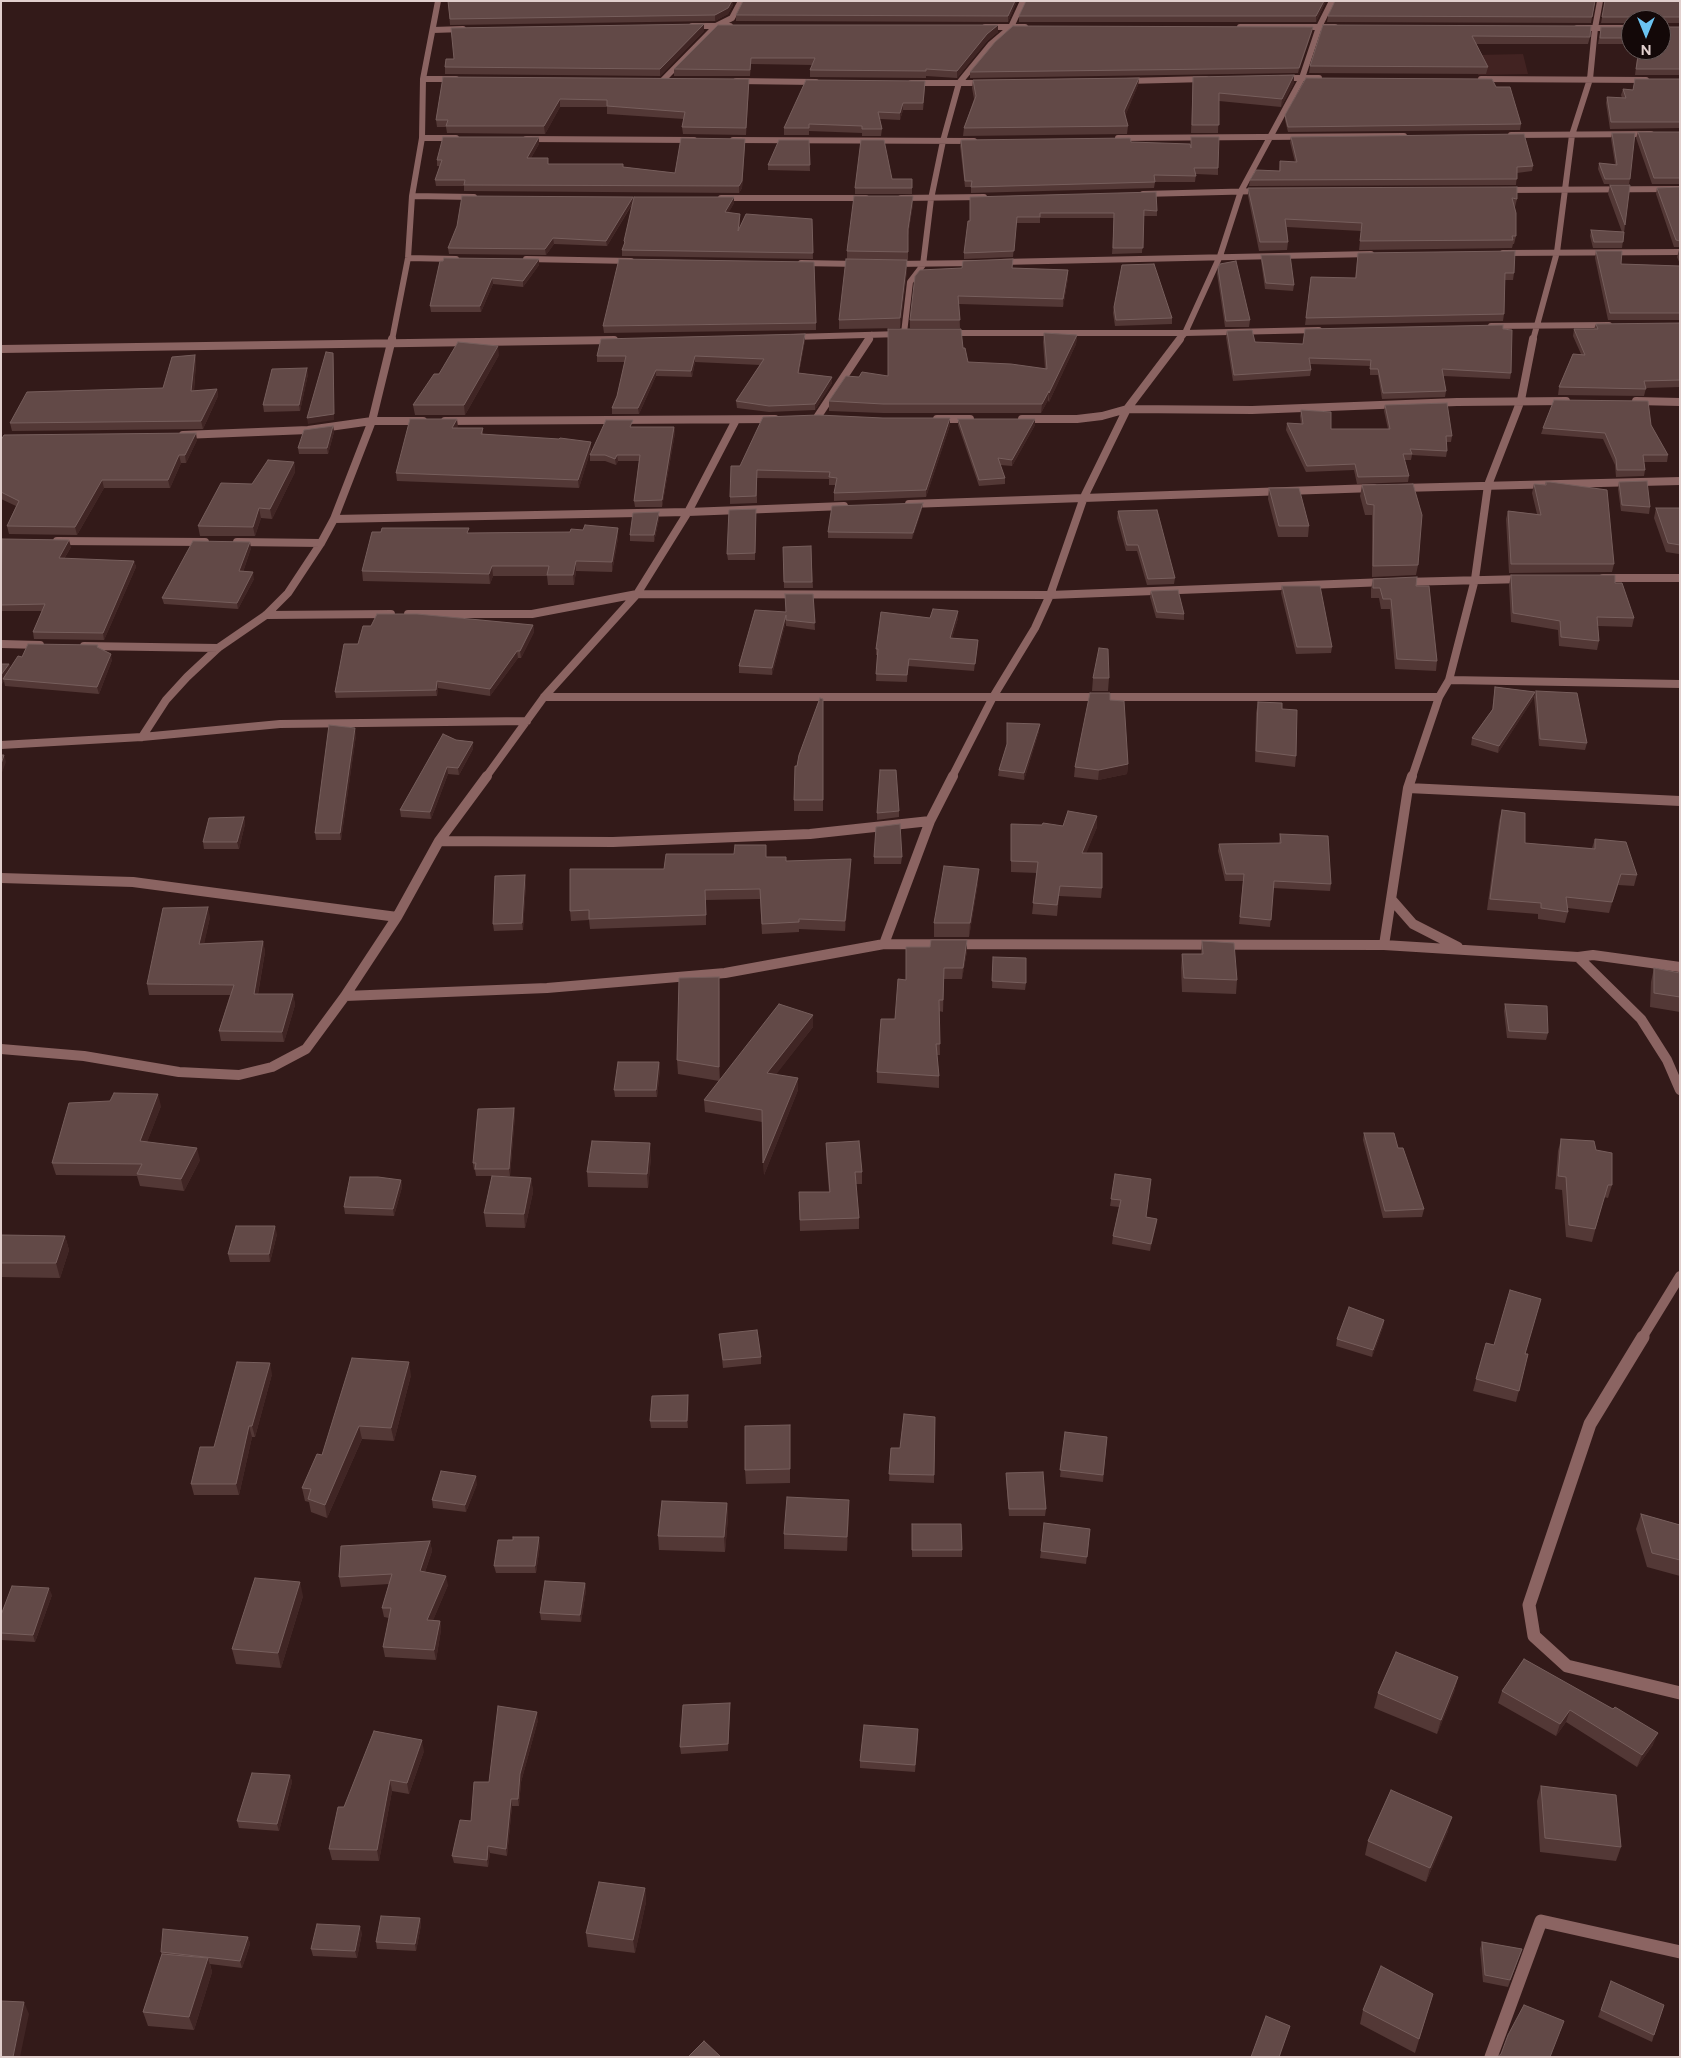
<!DOCTYPE html>
<html>
<head>
<meta charset="utf-8">
<style>
	body { margin:0 }
	#map { position:relative; width:1681px; height:2058px; overflow:hidden; background:#331a19; font-family:Figtree,sans-serif }
	canvas { display:block }
	.frame { position:absolute; inset:0; border:2px solid #e1cfcd; pointer-events:none }
	.north { position:absolute; left:1621px; top:10px; width:50px; height:50px; box-sizing:border-box; background:#130808; border:1px solid #655857; border-radius:50%; rotate:180deg; font-size:14px; font-weight:700; line-height:20px; text-align:center; color:#e1cfcd }
	.north::after { content:''; display:block; margin:auto; width:18px; height:22px; background:#6ac3f1; clip-path:polygon(50% 0,100% 100%,50% 72%,0 100%) }
</style>
</head>
<body>
<div id="map">
<canvas width="1681" height="2058"></canvas>
<div class="frame"></div>
<div class="north">N</div>
</div>
<script>
const ctx = document.querySelector('canvas').getContext('2d');
ctx.lineJoin = 'round';
function paint(path, color) { ctx.fillStyle = color; ctx.fill(path, 'evenodd'); }
const toPath = rows => new Path2D(rows.map(r => 'M' + r).join(''));
function trace(path, color, width, dash) { ctx.strokeStyle = color; ctx.lineWidth = width; ctx.lineCap = dash ? 'butt' : 'round'; ctx.setLineDash(dash || []); ctx.stroke(path); }
const built = toPath([
	[1523,54,1528,74,1478,75,1477,55]
]);
const streetFar3 = toPath([
	[692,26,730,26],
	[985,27,1025,27],
	[1240,27,1335,27],
	[1577,28,1631,28],
	[433,30,463,29],
	[1281,78,1319,78],
	[423,79,456,79],
	[1481,79,1646,80],
	[663,80,716,26,732,18,741,1],
	[736,81,816,82],
	[1126,81,1206,79],
	[911,83,986,83],
	[1511,135,1651,134],
	[422,138,456,138],
	[1118,138,1404,136],
	[526,139,694,140],
	[733,140,974,141],
	[1503,190,1680,189],
	[1143,194,1261,191],
	[412,196,474,197],
	[721,198,866,198],
	[901,198,984,197],
	[1503,253,1680,252],
	[408,258,456,259],
	[526,259,631,261],
	[1001,262,1371,254],
	[801,263,859,264],
	[893,264,976,263],
	[1491,326,1609,325],
	[904,333,910,282,923,265,931,199,943,141,959,83,991,44,1011,27,1023,1],
	[948,333,1185,333,1319,330],
	[793,337,901,334],
	[392,340,408,258,412,196,422,138,423,79,438,1],
	[593,340,614,340],
	[868,340,872,335],
	[1179,340,1185,333,1220,256,1241,191,1302,78,1319,27,1332,1],
	[1533,340,1557,252,1572,135,1590,79,1595,28,1600,1]
]);
const streetFar2 = toPath([
	[1,349,614,340],
	[1636,401,1680,402],
	[818,416,869,339],
	[937,419,970,419],
	[1022,419,1077,419,1102,416,1127,409,1252,410,1457,402,1566,401],
	[445,421,775,419],
	[183,435,308,430,372,421,423,421],
	[1401,488,1680,481],
	[909,504,1374,488],
	[334,519,688,512,844,506],
	[57,541,205,542],
	[237,542,321,543],
	[1603,578,1680,578],
	[1403,582,1524,579],
	[408,614,532,614,637,594,1050,595,1386,582],
	[266,615,391,614],
	[1,644,40,645],
	[84,646,218,648],
	[1449,680,1680,684],
	[544,697,1439,697],
	[142,737,166,700,187,677,218,648,266,615,288,593,321,543,334,519,372,421,392,339],
	[1,745,142,737,280,724,527,721],
	[486,777,544,697,637,594,688,512,736,420],
	[952,777,993,697,1035,628,1050,595,1084,497,1127,409,1180,339],
	[1412,777,1439,697,1449,680,1475,579,1488,485,1521,400,1533,339]
]);
const streetFar1 = toPath([
	[1408,788,1680,801],
	[439,841,613,842,810,834,930,821],
	[1,878,133,882,397,917],
	[1392,900,1413,924,1458,947],
	[884,944,930,821,953,776],
	[1384,945,1408,788,1412,776],
	[1578,957,1641,1019,1667,1060,1680,1090],
	[345,996,547,988,725,973,884,944,1384,945,1578,957,1593,955,1680,967],
	[1,1049,84,1056,179,1072,239,1075,272,1067,306,1049,345,996,397,917,439,841,487,776],
	[1642,1338,1680,1276]
]);
const street = toPath([
	[1643,1337,1590,1424,1529,1605,1534,1636,1567,1666,1680,1693],
	[1491,2057,1541,1921,1680,1952]
]);
const wall = toPath([
	[448,1,733,1,733,5,728,14,715,21,450,25],
	[1017,1,1008,22,736,21,736,15],
	[1326,1,1316,22,1019,22,1019,16],
	[1595,1,1591,23,1327,22,1328,16],
	[1605,1,1680,1,1680,23,1661,23,1661,20,1631,20,1631,23,1601,23],
	[718,25,998,32,987,41,957,78,926,76,926,78,810,77,810,70,813,65,751,64,750,76,674,76,674,69],
	[1323,25,1590,37,1588,44,1476,44,1488,67,1486,74,1309,73,1310,66],
	[1601,27,1631,27,1631,44,1598,44],
	[1662,27,1680,27,1680,75,1635,75,1638,50,1661,50],
	[704,31,660,76,445,74,445,67,454,59],
	[1312,32,1298,73,970,78,970,72],
	[443,77,749,86,746,135,683,134,682,127,684,119,607,114,607,107,560,107,545,134,447,133,446,127,437,127,436,120],
	[1193,77,1294,83,1281,107,1219,101,1218,133,1191,133],
	[1139,78,1138,85,1125,116,1128,126,1127,134,963,136,964,128,974,99,972,88,973,80],
	[1635,79,1680,79,1680,128,1610,129,1606,103,1607,97,1622,98,1621,95,1623,89,1633,90],
	[1496,87,1521,124,1520,130,1288,132,1285,120,1285,115],
	[925,88,923,110,903,110,900,120,880,119,882,129,881,136,862,136,862,133,809,131,809,135,784,135,784,128],
	[1638,132,1680,132,1680,184,1652,184,1636,138],
	[1612,133,1630,179,1629,184,1604,184,1598,169,1599,163,1615,164,1611,139],
	[1291,137,1533,166,1532,171,1517,173,1516,185,1249,186,1250,180,1279,171,1280,161,1295,162,1290,142],
	[809,140,810,171,768,170,768,165],
	[961,140,1131,142,1218,168,1218,175,1196,174,1195,182,1155,182,1154,188,971,193,971,187,965,187,960,146],
	[539,144,531,158,549,164,623,164,623,167,675,173,745,145,742,188,739,193,464,191,464,186,436,186,435,180,440,166,437,166,437,160],
	[892,179,912,188,912,194,855,194,855,188],
	[1610,185,1625,225,1622,248,1593,248,1590,236,1591,230,1622,232,1608,194],
	[1680,187,1680,247,1674,247,1656,194,1657,188],
	[1248,188,1517,199,1515,207,1516,236,1514,244,1513,244,1512,248,1359,250,1361,231,1287,227,1288,242,1287,250,1259,251,1248,196],
	[913,196,913,204,908,235,908,260,847,259,847,251],
	[734,197,734,203,728,213,740,220,739,230,812,219,813,259,622,256,622,250,624,245,624,241,633,203,607,246,554,244,546,255,449,254,448,248,633,201],
	[970,197,1157,211,1157,216,1144,216,1142,253,1112,254,1114,218,1040,218,1040,223,1016,223,1013,257,964,259,964,253,970,221],
	[1679,250,1680,250,1680,264,1677,257],
	[1596,251,1621,264,1680,266,1680,320,1608,320,1595,258],
	[1358,253,1514,273,1513,280,1505,280,1504,314,1503,321,1305,325,1311,277,1355,278],
	[1261,255,1294,285,1293,291,1265,289,1261,261],
	[539,259,539,265,523,287,493,284,481,312,431,312,430,306,440,261],
	[1012,268,1068,270,1068,278,1063,307,959,304,960,328,910,328,910,320],
	[1218,268,1250,320,1249,327,1225,327,1217,274],
	[907,270,900,328,839,329,839,320],
	[1114,307,1172,318,1172,324,1115,326,1113,313],
	[816,323,816,330,604,333,603,326],
	[1680,323,1680,387,1646,388,1644,396,1558,395,1559,387,1581,354,1573,336,1574,329,1594,329,1596,324],
	[1503,329,1511,373,1510,379,1443,376,1446,391,1445,397,1382,399,1378,375,1370,375,1370,366,1310,364,1311,370,1310,376,1233,381,1226,337,1227,331,1255,342,1303,344],
	[1044,333,1077,335,1076,344,1049,402,1048,400,1041,413,883,413,829,411,829,401,859,377,887,376,963,348,968,362,1045,369,1043,342],
	[805,334,805,340,799,373,832,377,832,383,815,410,769,412,737,408,736,401,760,365,695,362,692,377,656,376,639,414,612,414,612,408,617,396,625,362,597,362,597,356],
	[195,355,196,363,194,391,217,389,218,396,203,429,12,431,10,423,163,388],
	[499,355,465,415,415,415,413,405],
	[308,374,300,411,264,412,263,405],
	[1385,405,1452,436,1451,442,1446,442,1447,451,1446,457,1412,455,1411,460,1404,460,1409,476,1408,482,1357,484,1354,470,1306,472,1286,430,1287,423,1301,424,1300,416,1301,410,1331,429,1388,429,1384,411],
	[883,418,950,418,950,425,926,497,834,501,834,493,836,485,829,485,829,479,757,478,757,503,730,504,730,497,740,466],
	[958,419,1035,419,1035,425,1012,466,1000,465,1005,478,1005,484,979,486,958,425],
	[1651,425,1668,455,1667,462,1644,462,1645,470,1644,476,1616,477,1615,465,1603,439,1541,434,1543,428],
	[333,426,334,432,328,454,299,454,298,448],
	[458,427,457,428,483,428,483,434,591,442,591,449,579,488,397,481,396,473],
	[633,427,674,427,675,433,662,507,635,507,634,501,639,461,618,461,616,465,605,461,590,461,590,455],
	[1,440,197,440,186,463,181,463,170,488,104,488,77,535,9,534,7,526,16,506,1,499],
	[294,462,295,472,272,519,261,518,255,536,200,536,198,526,252,484],
	[1546,482,1614,564,1612,572,1509,573,1506,519,1508,511,1537,514,1532,493,1534,484,1545,485],
	[1619,482,1650,507,1649,514,1621,511,1618,489],
	[1362,485,1418,565,1416,575,1372,577,1372,515,1365,515,1360,496],
	[1269,488,1309,526,1308,537,1278,537,1268,499],
	[1656,508,1680,508,1680,558,1679,554,1666,552,1654,518],
	[756,509,755,560,728,560,727,554],
	[922,509,912,539,828,538,828,532],
	[1118,511,1175,578,1174,584,1147,585,1137,551,1126,551,1117,518],
	[659,519,654,542,630,541,630,535],
	[618,528,618,538,612,572,576,571,574,585,548,585,547,576,493,576,490,584,363,581,362,571,470,533,570,532],
	[1,541,71,547,64,559,134,561,136,567,104,640,34,639,33,632,42,611,1,611],
	[811,546,813,588,784,588,783,547],
	[251,548,243,572,254,579,238,609,164,604,162,598],
	[1511,575,1615,583,1634,618,1632,627,1598,626,1599,641,1597,650,1559,646,1558,630,1511,622,1509,585],
	[1373,579,1416,586,1437,661,1436,671,1395,669,1390,609,1381,609,1379,598,1371,598,1371,589],
	[1282,586,1332,647,1331,653,1296,654,1281,593],
	[1151,591,1184,614,1184,620,1156,618,1150,597],
	[813,594,815,630,786,626,786,621,772,675,739,673,739,666,785,612],
	[930,618,958,618,952,638,978,640,974,671,908,666,907,682,876,681,877,655,876,655,876,649],
	[533,625,534,632,521,658,518,658,490,696,438,688,437,696,336,698,335,692,358,644,371,626],
	[98,648,112,660,99,694,5,686,4,681,1,685,9,664,10,668,22,657],
	[1093,678,1109,678,1108,691,1092,691],
	[1495,687,1535,692,1533,699,1498,753,1471,745,1472,738,1492,710],
	[1536,691,1587,743,1585,750,1539,746,1534,697],
	[823,699,823,811,794,811,794,800,797,766],
	[1110,700,1128,764,1127,774,1098,780,1074,777,1075,767],
	[1258,702,1282,709,1296,756,1295,767,1255,762,1256,713],
	[1039,731,1024,780,998,776,999,770,1007,745],
	[356,735,341,840,316,840,315,833],
	[456,740,473,742,473,749,459,775,448,774,431,819,401,817,400,810],
	[1502,810,1525,843,1592,848,1595,839,1637,875,1634,886,1618,885,1609,913,1568,908,1568,912,1565,923,1538,919,1538,914,1487,910,1499,821],
	[899,811,899,817,877,820,877,813],
	[1097,816,1097,827,1086,853,1102,888,1101,898,1059,896,1057,916,1032,914,1037,873,1011,872,1011,824,1063,826],
	[244,817,245,824,239,849,204,849,203,842],
	[1280,834,1331,884,1330,891,1273,888,1270,927,1239,924,1243,881,1225,881,1218,851,1219,844,1279,843],
	[766,857,786,861,851,869,845,931,799,929,799,932,762,934,760,899,706,900,706,925,590,929,589,920,571,921,570,911,664,869],
	[874,857,902,857,901,864,874,864],
	[526,882,523,930,494,931,493,924],
	[978,883,969,937,934,937,934,923],
	[210,917,204,943,263,941,265,952,258,994,293,994,295,1005,284,1042,221,1041,219,1031,230,995,149,995,147,984],
	[1202,941,1237,980,1236,994,1182,992,1181,968,1182,954,1201,954],
	[967,951,962,979,944,979,943,1012,939,1011,940,1055,937,1055,939,1076,939,1088,877,1083,877,1072,895,1019,906,980],
	[993,957,1026,983,1025,990,992,988],
	[1654,968,1680,973,1680,1012,1650,1007,1651,982],
	[719,977,720,1080,813,1015,813,1027,776,1074,798,1090,764,1175,762,1122,705,1112,704,1100,719,1081,678,1074,677,1060],
	[1505,1004,1548,1033,1546,1040,1507,1038,1504,1011],
	[659,1062,660,1069,657,1097,615,1097,614,1090],
	[161,1106,147,1142,200,1160,184,1191,140,1186,137,1176,56,1175,52,1163],
	[514,1108,515,1115,510,1176,476,1176,475,1170,474,1170,473,1163],
	[1364,1133,1398,1148,1424,1209,1422,1217,1383,1218,1363,1140],
	[1561,1139,1596,1150,1612,1185,1608,1198,1604,1197,1592,1242,1566,1237,1562,1190,1555,1189,1558,1151],
	[826,1143,862,1172,862,1184,856,1184,859,1218,859,1229,800,1231,799,1192,829,1192,826,1154],
	[651,1157,648,1188,588,1187,587,1172],
	[1115,1174,1146,1217,1157,1219,1156,1226,1150,1251,1112,1244,1113,1236,1119,1207,1110,1206],
	[531,1178,533,1192,525,1228,486,1227,484,1213],
	[401,1180,402,1187,394,1216,345,1214,344,1207],
	[277,1234,270,1262,230,1262,228,1254],
	[1,1235,65,1236,69,1250,60,1278,1,1277],
	[1384,1320,1383,1327,1372,1357,1336,1346,1337,1339],
	[719,1334,761,1357,761,1364,723,1368],
	[1486,1343,1528,1354,1516,1402,1473,1391],
	[272,1374,255,1437,252,1437,239,1495,194,1495,191,1484,214,1447],
	[411,1375,394,1441,362,1439,327,1518,311,1512,309,1502,305,1501,302,1488,322,1455],
	[688,1395,688,1428,651,1428,650,1421],
	[935,1417,934,1483,889,1481,891,1448,900,1448],
	[790,1425,790,1483,746,1484,745,1470],
	[1065,1432,1107,1437,1103,1482,1060,1477],
	[1006,1473,1046,1509,1045,1516,1009,1516,1006,1480],
	[477,1484,466,1512,433,1508,432,1500],
	[727,1503,728,1517,725,1552,659,1550,658,1536],
	[849,1514,847,1551,784,1549,784,1534],
	[1641,1514,1680,1525,1680,1576,1647,1567,1636,1529],
	[912,1524,962,1550,962,1557,912,1557],
	[1090,1529,1086,1564,1040,1558,1041,1551],
	[430,1541,432,1551,425,1572,448,1585,433,1620,440,1621,441,1630,436,1660,385,1657,383,1647,389,1618,384,1617,382,1608,389,1584,341,1587,339,1577],
	[540,1544,536,1573,496,1573,494,1566],
	[585,1583,586,1590,581,1622,541,1620,540,1613],
	[52,1595,35,1642,1,1640,1,1615],
	[303,1596,281,1668,236,1664,232,1649],
	[1524,1659,1653,1745,1637,1767,1566,1722,1556,1736,1498,1703,1502,1691],
	[1458,1677,1454,1692,1437,1734,1374,1708,1378,1693],
	[730,1703,730,1711,728,1751,681,1754,680,1747],
	[538,1720,521,1782,519,1806,512,1806,507,1856,490,1853,488,1867,454,1863,452,1856,471,1821,489,1782],
	[918,1737,915,1772,860,1768,860,1761],
	[424,1751,409,1794,392,1791,379,1861,332,1860,329,1849,344,1807],
	[290,1775,292,1782,279,1831,239,1828,237,1821],
	[1541,1786,1621,1847,1616,1861,1540,1852,1537,1801],
	[1448,1831,1426,1882,1365,1855,1368,1841],
	[645,1888,646,1902,635,1953,588,1947,586,1933],
	[420,1918,421,1925,416,1951,377,1949,376,1942],
	[362,1933,357,1958,313,1956,311,1949],
	[248,1937,250,1944,242,1968,210,1964,212,1972,194,2030,148,2026,143,2012,162,1954,161,1952],
	[1482,1942,1522,1949,1508,1987,1483,1982,1480,1949],
	[1611,1981,1654,2035,1652,2042,1598,2017],
	[1433,1994,1415,2053,1360,2024,1363,2010]
]);
const shadedWall = toPath([
	[732,1,733,1,733,5,728,14,715,21,715,15],
	[1015,1,1017,1,1008,22,1008,16],
	[1324,1,1326,1,1316,22,1316,16],
	[704,24,704,31,660,76,660,69],
	[998,25,998,32,987,41,957,78,957,71,987,34],
	[1313,27,1312,32,1298,73,1299,68],
	[1294,75,1294,83,1281,107,1282,99],
	[1139,78,1138,85,1124,119,1124,111],
	[749,79,749,86,746,135,746,128],
	[560,99,560,107,545,134,544,126],
	[903,103,903,110,900,120,900,113],
	[539,137,539,144,527,165,527,158],
	[745,139,742,188,739,193,739,186],
	[913,196,913,204,908,236,908,229],
	[633,197,633,202,607,246,606,241],
	[734,197,734,203,726,218,725,212],
	[553,238,554,244,546,255,545,249],
	[539,259,539,265,523,287,523,281],
	[907,260,907,270,900,328,900,318],
	[1068,270,1068,278,1063,307,1063,299],
	[492,278,493,284,481,312,480,306],
	[805,334,805,340,798,379,798,373],
	[1077,335,1076,344,1049,402,1049,393],
	[498,346,499,355,465,415,464,405],
	[333,353,334,359,334,420,308,424,307,418],
	[195,355,196,363,193,399,191,391],
	[695,356,695,362,692,377,691,371],
	[307,368,308,374,300,411,299,405],
	[656,370,656,376,639,414,638,408],
	[832,377,832,383,815,410,815,404],
	[217,389,218,396,203,429,201,421],
	[1049,391,1048,400,1041,413,1042,404],
	[950,418,950,425,926,497,926,490],
	[457,419,458,427,453,436,452,428],
	[1035,419,1035,425,1012,466,1012,460],
	[333,426,334,432,328,454,327,448],
	[674,427,675,433,662,507,662,500],
	[196,433,197,440,186,463,185,455],
	[591,442,591,449,579,488,578,480],
	[179,455,181,463,170,488,168,480],
	[617,455,618,461,616,465,615,459],
	[294,462,295,472,272,519,270,509],
	[102,480,104,488,77,535,75,527],
	[923,503,922,509,912,539,913,533],
	[259,508,261,518,255,536,253,527],
	[659,512,659,519,654,542,654,535],
	[618,528,618,538,612,572,612,562],
	[69,540,71,547,60,565,59,558],
	[250,542,251,548,241,578,239,571],
	[134,561,136,567,104,640,103,633],
	[576,561,576,571,574,585,573,575],
	[492,566,493,576,490,584,489,574],
	[253,572,254,579,238,609,237,603],
	[958,611,958,618,950,645,950,638],
	[786,615,786,621,772,675,772,668],
	[533,625,534,632,521,658,520,651],
	[978,640,978,646,974,671,975,664],
	[517,651,518,658,490,696,490,689],
	[111,654,112,660,99,694,97,687],
	[9,664,11,671,3,679,4,681,1,685,1,675],
	[437,681,438,688,437,696,436,690],
	[1535,692,1533,699,1498,753,1499,746],
	[1040,724,1039,731,1024,780,1024,773],
	[355,728,356,735,341,840,340,833],
	[473,742,473,749,459,775,458,768],
	[4,755,6,762,1,775,1,764],
	[1128,764,1127,774,1098,780,1099,770],
	[447,767,448,774,431,819,430,812],
	[1097,816,1097,827,1082,864,1082,853],
	[244,817,245,824,239,849,237,842],
	[851,859,851,869,845,931,845,921],
	[979,869,978,883,969,937,970,923],
	[1621,874,1618,885,1609,913,1612,902],
	[525,875,526,882,523,930,522,923],
	[208,907,210,917,202,954,199,944],
	[967,940,967,951,962,979,963,968],
	[263,941,265,952,256,1004,254,994],
	[719,977,720,991,720,1082,719,1067],
	[293,994,295,1005,284,1042,282,1032],
	[813,1015,813,1027,768,1085,767,1073],
	[659,1062,660,1069,657,1097,656,1090],
	[798,1078,798,1090,764,1175,763,1163],
	[158,1094,161,1106,143,1153,140,1141],
	[514,1108,515,1115,510,1176,509,1169],
	[650,1143,651,1157,648,1188,647,1174],
	[197,1148,200,1160,184,1191,181,1179],
	[531,1178,533,1192,525,1228,524,1214],
	[401,1180,402,1187,394,1216,393,1209],
	[1157,1219,1156,1226,1150,1251,1151,1244],
	[275,1226,277,1234,270,1262,269,1254],
	[65,1236,69,1250,60,1278,56,1263],
	[1384,1320,1383,1327,1372,1357,1373,1350],
	[409,1362,411,1375,394,1441,391,1428],
	[270,1363,272,1374,255,1437,252,1426],
	[688,1395,689,1402,688,1428,687,1421],
	[249,1426,252,1437,239,1495,236,1484],
	[359,1426,362,1439,327,1518,325,1505],
	[476,1476,477,1484,466,1512,465,1505],
	[849,1500,849,1514,847,1551,847,1537],
	[727,1503,728,1517,725,1552,724,1537],
	[539,1537,540,1544,536,1573,535,1566],
	[430,1541,432,1551,422,1581,420,1571],
	[446,1576,448,1585,429,1630,427,1620],
	[300,1582,303,1596,281,1668,278,1653],
	[585,1583,586,1590,581,1622,580,1615],
	[49,1588,52,1595,35,1642,33,1635],
	[440,1621,441,1630,436,1660,434,1650],
	[1458,1677,1454,1692,1437,1734,1441,1720],
	[1570,1710,1566,1722,1556,1736,1560,1724],
	[537,1712,538,1720,521,1782,519,1806,518,1799,520,1774],
	[1658,1733,1653,1745,1637,1767,1642,1755],
	[422,1740,424,1751,409,1794,407,1783],
	[290,1775,292,1782,279,1831,277,1824],
	[390,1780,392,1791,379,1861,377,1850],
	[511,1799,512,1806,507,1856,506,1849],
	[1452,1817,1448,1831,1426,1882,1430,1868],
	[488,1846,490,1853,488,1867,487,1860],
	[645,1888,646,1902,635,1953,633,1940],
	[420,1918,421,1925,416,1951,415,1944],
	[360,1926,362,1933,357,1958,355,1951],
	[248,1937,250,1944,242,1968,240,1961],
	[208,1958,212,1972,194,2030,189,2017],
	[24,2002,29,2014,20,2057,13,2057],
	[1290,2026,1288,2032,1280,2057,1279,2057]
]);
const building = toPath([
	[448,1,732,1,728,8,715,15,450,19,448,1],
	[743,1,1015,1,1008,16,736,15,743,1],
	[1026,1,1324,1,1316,16,1019,16,1026,1],
	[1335,1,1595,1,1592,17,1328,16,1335,1],
	[1605,1,1680,1,1680,17,1662,17,1659,20,1635,20,1633,17,1602,17,1605,1],
	[704,24,660,69,445,67,446,59,454,59,451,28,704,24],
	[718,25,998,25,987,34,957,71,926,69,926,71,810,70,815,58,751,58,750,70,674,69,718,25],
	[1323,25,1591,26,1590,37,1472,36,1488,67,1310,66,1323,25],
	[1013,26,1313,27,1299,68,970,72,995,42,1013,26],
	[1661,26,1662,27,1680,27,1680,69,1636,69,1639,50,1661,50,1661,26],
	[1601,27,1631,27,1631,38,1600,38,1601,27],
	[1294,75,1282,99,1219,93,1219,125,1192,125,1193,77,1294,75],
	[443,77,749,79,746,128,682,127,685,112,607,106,607,100,560,99,544,126,446,126,448,120,436,120,443,77],
	[1139,78,1124,111,1128,126,964,128,976,96,973,80,1139,78],
	[1306,78,1492,79,1496,87,1510,87,1521,124,1288,127,1285,115,1306,78],
	[1635,79,1680,79,1680,122,1611,122,1607,97,1626,98,1623,89,1633,90,1635,79],
	[806,80,925,81,923,103,903,103,900,113,878,112,882,129,862,129,862,126,809,124,809,128,784,128,806,80],
	[1638,132,1680,132,1680,178,1654,178,1638,132],
	[1612,133,1635,133,1630,179,1605,179,1599,163,1617,165,1612,133],
	[1524,134,1533,166,1517,167,1517,179,1250,180,1256,170,1280,171,1280,161,1297,162,1291,137,1524,134],
	[443,137,539,137,527,158,548,158,548,164,623,164,623,167,675,173,681,138,745,139,742,181,739,186,464,185,465,180,435,180,442,160,437,160,443,137],
	[1191,137,1219,137,1218,168,1194,168,1196,176,1154,175,1155,182,971,187,972,181,965,181,961,140,1130,138,1131,142,1190,144,1191,148,1191,137],
	[779,140,809,140,810,165,768,165,779,140],
	[861,140,884,140,892,179,912,179,912,188,855,188,861,140],
	[1610,185,1630,185,1625,225,1610,185],
	[1517,187,1517,199,1512,198,1516,213,1516,236,1512,236,1513,240,1360,241,1362,223,1285,219,1288,242,1260,242,1248,188,1517,187],
	[1680,187,1680,241,1676,240,1657,188,1680,187],
	[1156,192,1157,211,1144,210,1143,248,1113,248,1114,213,1040,213,1040,217,1017,217,1014,251,964,253,968,221,970,221,970,197,1156,192],
	[462,196,633,197,606,241,553,238,545,249,448,248,457,226,462,196],
	[854,196,913,196,908,229,908,252,847,251,854,196],
	[634,197,734,197,725,212,740,214,738,231,746,214,812,219,813,253,622,250,625,242,624,241,634,197],
	[1591,230,1624,232,1623,242,1594,242,1591,230],
	[1515,251,1514,273,1505,273,1504,314,1306,318,1311,277,1356,278,1358,253,1515,251],
	[1596,251,1622,251,1621,264,1680,266,1680,313,1610,313,1596,251],
	[1261,255,1290,255,1294,285,1266,283,1261,255],
	[444,258,539,259,523,281,492,278,480,306,430,306,440,261,443,261,444,258],
	[619,259,814,262,816,323,603,326,619,259],
	[846,259,907,260,900,318,839,320,846,259],
	[1013,259,1012,268,1068,270,1063,299,958,296,960,320,910,320,915,276,920,270,962,268,963,261,1013,259],
	[1236,261,1250,320,1226,321,1218,268,1220,264,1236,261],
	[1154,264,1172,318,1116,320,1114,307,1122,265,1154,264],
	[1680,323,1680,380,1644,381,1646,389,1559,387,1573,354,1585,355,1574,329,1598,329,1596,324,1680,323],
	[1503,325,1503,329,1512,330,1511,373,1442,369,1446,391,1383,393,1378,369,1370,369,1371,360,1309,358,1311,370,1234,375,1227,331,1252,330,1255,342,1303,344,1305,329,1503,325],
	[888,329,961,329,963,348,965,348,968,362,1011,364,1047,369,1044,333,1077,335,1049,393,1049,391,1042,404,883,404,829,401,846,376,859,377,862,372,888,376,888,329],
	[805,334,798,373,832,377,815,404,769,406,736,401,764,359,695,356,691,371,656,370,638,408,612,408,617,396,626,356,597,356,601,339,805,334],
	[458,342,498,346,464,405,413,405,434,374,439,374,458,342],
	[326,352,333,353,334,414,307,418,326,352],
	[195,355,191,391,217,389,201,421,10,423,27,392,163,388,172,357,195,355],
	[307,368,299,405,263,405,272,369,307,368],
	[1554,400,1648,401,1651,425,1668,455,1643,455,1645,470,1617,470,1616,459,1605,433,1543,428,1554,400],
	[1447,403,1452,436,1446,436,1447,451,1410,449,1412,454,1403,454,1409,476,1358,477,1355,464,1307,466,1287,423,1303,424,1301,410,1331,412,1331,429,1390,429,1385,405,1447,403],
	[818,415,883,418,950,418,926,490,834,493,837,478,829,477,830,472,757,470,756,496,730,497,731,466,740,466,763,417,818,415],
	[410,419,457,419,452,428,483,428,481,434,559,439,560,438,591,442,578,480,396,473,410,419],
	[958,419,1035,419,1012,460,998,458,1005,478,979,480,958,419],
	[606,420,633,420,630,427,674,427,662,500,634,501,640,455,617,455,615,459,605,455,590,455,606,420],
	[333,426,327,448,298,448,304,430,333,426],
	[196,433,185,455,179,455,168,480,102,480,75,527,7,526,19,501,1,492,1,440,4,435,196,433],
	[268,460,294,462,270,509,259,508,253,527,198,526,221,483,252,484,268,460],
	[1647,481,1650,507,1622,505,1619,482,1647,481],
	[1546,482,1550,482,1607,490,1614,564,1511,564,1508,511,1541,515,1534,484,1546,485,1546,482],
	[1413,484,1422,515,1418,565,1373,566,1374,505,1367,504,1362,485,1413,484],
	[1269,488,1299,488,1309,526,1279,526,1269,488],
	[923,503,913,533,828,532,832,506,923,503],
	[1656,508,1680,508,1680,545,1668,543,1656,508],
	[756,509,755,553,727,554,729,510,756,509],
	[1157,510,1175,578,1148,579,1138,545,1127,545,1118,511,1157,510],
	[659,512,654,535,630,535,633,513,659,512],
	[585,525,618,528,612,562,576,561,573,575,547,575,549,566,492,566,489,574,362,571,372,532,381,532,382,528,469,528,467,533,570,532,571,529,583,530,585,525],
	[2,539,69,540,59,558,134,561,103,633,33,632,45,604,1,605,2,539],
	[193,541,250,542,239,571,253,572,237,603,162,598,193,541],
	[811,546,812,582,784,582,783,547,811,546],
	[1511,575,1615,575,1615,583,1622,583,1634,618,1597,617,1599,641,1561,637,1560,621,1513,613,1511,575],
	[1417,577,1416,586,1429,586,1437,661,1397,659,1391,599,1383,599,1380,588,1373,588,1373,579,1417,577],
	[1282,586,1320,586,1332,647,1297,647,1282,586],
	[1178,590,1184,614,1157,612,1151,591,1178,590],
	[785,594,813,594,815,623,786,620,786,615,772,668,739,666,755,610,786,612,785,594],
	[933,609,958,611,950,638,978,640,975,664,909,659,907,675,876,674,878,649,876,649,881,612,930,618,933,609],
	[377,614,417,614,533,625,520,651,517,651,490,689,437,681,436,690,335,692,344,644,358,644,363,626,371,626,377,614],
	[28,644,98,645,97,647,111,654,97,687,3,679,18,656,22,657,28,644],
	[1099,648,1108,649,1109,678,1093,678,1099,648],
	[1,664,9,664,1,675,1,664],
	[1495,687,1535,692,1499,746,1472,738,1493,709,1495,687],
	[1536,691,1577,693,1587,743,1540,739,1536,691],
	[1090,693,1110,693,1110,700,1124,701,1128,764,1099,770,1075,767,1090,693],
	[820,698,823,699,823,800,794,800,795,766,797,766,799,755,820,698],
	[1258,702,1282,703,1282,709,1297,710,1296,756,1256,751,1258,702],
	[1007,723,1040,724,1024,773,999,770,1007,744,1007,723],
	[329,725,355,728,340,833,315,833,329,725],
	[443,734,456,740,473,742,458,768,447,767,430,812,400,810,443,734],
	[1,755,4,755,1,764,1,755],
	[880,770,896,770,899,811,877,813,880,770],
	[1502,810,1525,813,1525,843,1595,849,1595,839,1626,842,1637,875,1621,874,1612,902,1566,897,1568,912,1541,908,1541,903,1490,899,1502,810],
	[1068,811,1097,816,1082,853,1102,853,1102,888,1060,886,1057,905,1033,903,1038,862,1011,861,1011,824,1042,825,1043,823,1063,826,1068,811],
	[244,817,237,842,203,842,209,818,244,817],
	[900,824,902,857,874,857,876,827,900,824],
	[1280,834,1328,836,1331,884,1274,881,1271,920,1240,917,1244,874,1226,874,1219,844,1281,843,1280,834],
	[735,845,766,845,766,857,786,857,786,861,851,859,845,921,799,919,799,922,762,924,760,889,705,890,706,915,589,919,589,910,570,911,570,869,664,869,666,854,734,854,735,845],
	[944,866,979,869,970,923,934,923,944,866],
	[525,875,522,923,493,924,495,876,525,875],
	[208,907,199,944,263,941,254,994,293,994,282,1032,219,1031,234,985,147,984,163,908,208,907],
	[931,940,967,940,963,968,944,968,943,1000,939,1000,940,1044,936,1044,939,1076,877,1072,881,1019,895,1019,898,979,906,980,906,947,930,947,931,940],
	[1202,941,1234,943,1237,980,1184,978,1182,954,1203,954,1202,941],
	[993,957,1026,958,1026,983,992,981,993,957],
	[1654,968,1680,973,1680,997,1654,993,1654,968],
	[719,977,719,1067,677,1060,679,978,719,977],
	[779,1004,813,1015,767,1073,798,1078,763,1163,762,1110,704,1100,779,1004],
	[1505,1004,1547,1006,1548,1033,1509,1031,1505,1004],
	[618,1062,659,1062,656,1090,614,1090,618,1062],
	[114,1093,158,1094,140,1141,197,1148,181,1179,137,1174,142,1164,52,1163,69,1103,110,1101,114,1093],
	[514,1108,509,1169,475,1169,476,1163,473,1163,478,1109,514,1108],
	[1364,1133,1394,1133,1398,1148,1403,1148,1424,1209,1385,1211,1364,1133],
	[1561,1139,1594,1141,1596,1150,1612,1153,1612,1185,1608,1185,1595,1229,1569,1225,1566,1177,1558,1176,1561,1139],
	[592,1141,650,1143,647,1174,587,1172,592,1141],
	[859,1141,862,1172,855,1172,859,1218,800,1220,799,1192,830,1192,826,1143,859,1141],
	[1115,1174,1151,1179,1146,1217,1157,1219,1151,1244,1113,1236,1121,1200,1111,1199,1115,1174],
	[492,1176,531,1178,524,1214,484,1213,492,1176],
	[350,1177,378,1177,401,1180,393,1209,344,1207,350,1177],
	[236,1226,275,1226,269,1254,228,1254,236,1226],
	[1,1235,65,1236,56,1263,1,1263,1,1235],
	[1510,1290,1541,1299,1525,1354,1528,1354,1519,1391,1476,1379,1486,1343,1494,1345,1510,1290],
	[1349,1307,1384,1320,1373,1350,1337,1339,1349,1307],
	[757,1330,761,1357,723,1360,719,1334,757,1330],
	[352,1358,409,1362,391,1428,359,1426,325,1505,308,1499,311,1489,302,1488,317,1454,322,1455,352,1358],
	[237,1362,270,1363,252,1426,249,1426,236,1484,191,1484,200,1447,214,1447,237,1362],
	[688,1395,687,1421,650,1421,652,1396,688,1395],
	[904,1414,935,1417,934,1475,889,1474,891,1448,900,1448,904,1414],
	[790,1425,790,1469,745,1470,745,1426,790,1425],
	[1065,1432,1107,1437,1103,1475,1060,1470,1065,1432],
	[441,1471,476,1476,465,1505,432,1500,441,1471],
	[1043,1472,1046,1509,1009,1509,1006,1473,1043,1472],
	[787,1497,849,1500,847,1537,784,1534,787,1497],
	[662,1501,727,1503,724,1537,658,1536,662,1501],
	[1641,1514,1680,1525,1680,1560,1652,1553,1641,1514],
	[1044,1523,1090,1529,1087,1557,1041,1551,1044,1523],
	[912,1524,961,1524,962,1550,912,1550,912,1524],
	[513,1537,539,1537,535,1566,494,1566,498,1540,513,1540,513,1537],
	[430,1541,420,1571,446,1576,427,1620,440,1621,434,1650,383,1647,391,1608,382,1608,392,1574,339,1577,341,1546,430,1541],
	[255,1578,300,1582,278,1653,232,1649,255,1578],
	[545,1581,585,1583,580,1615,540,1613,545,1581],
	[12,1586,49,1588,33,1635,1,1633,1,1615,12,1586],
	[1396,1652,1458,1677,1441,1720,1378,1693,1396,1652],
	[1524,1659,1613,1709,1615,1707,1658,1733,1642,1755,1570,1710,1560,1724,1502,1691,1524,1659],
	[730,1703,728,1744,680,1747,683,1705,730,1703],
	[498,1706,537,1712,520,1774,518,1799,511,1799,506,1849,488,1846,487,1860,452,1856,460,1820,471,1821,474,1782,489,1782,498,1706],
	[864,1725,918,1729,915,1765,860,1761,864,1725],
	[374,1731,422,1740,407,1783,390,1780,377,1850,329,1849,338,1807,344,1807,374,1731],
	[252,1773,290,1775,277,1824,237,1821,252,1773],
	[1541,1786,1616,1795,1621,1847,1545,1838,1541,1786],
	[1391,1790,1452,1817,1430,1868,1368,1841,1391,1790],
	[599,1882,645,1888,633,1940,586,1933,599,1882],
	[381,1916,420,1918,415,1944,376,1942,381,1916],
	[317,1924,360,1926,355,1951,311,1949,317,1924],
	[163,1929,248,1937,240,1961,161,1952,163,1929],
	[1482,1942,1522,1949,1510,1980,1485,1975,1482,1942],
	[162,1954,208,1958,189,2017,143,2012,162,1954],
	[1381,1966,1433,1994,1419,2039,1363,2010,1381,1966],
	[1611,1981,1664,2005,1654,2035,1601,2010,1611,1981],
	[1,2001,24,2002,13,2057,1,2057,1,2001],
	[1524,2005,1564,2021,1550,2057,1497,2057,1501,2054,1508,2035,1524,2005],
	[1266,2016,1290,2026,1279,2057,1251,2057,1266,2016],
	[704,2041,721,2057,688,2057,704,2041]
]);
paint(built, '#422322');
trace(streetFar3, '#8b6462', 6);
trace(streetFar2, '#8b6462', 8);
trace(streetFar1, '#8b6462', 10);
trace(street, '#8b6462', 13);
paint(wall, '#533836');
paint(shadedWall, '#402524');
paint(building, '#624947');
trace(building, '#765e5c', 1);
</script>
</body>
</html>
